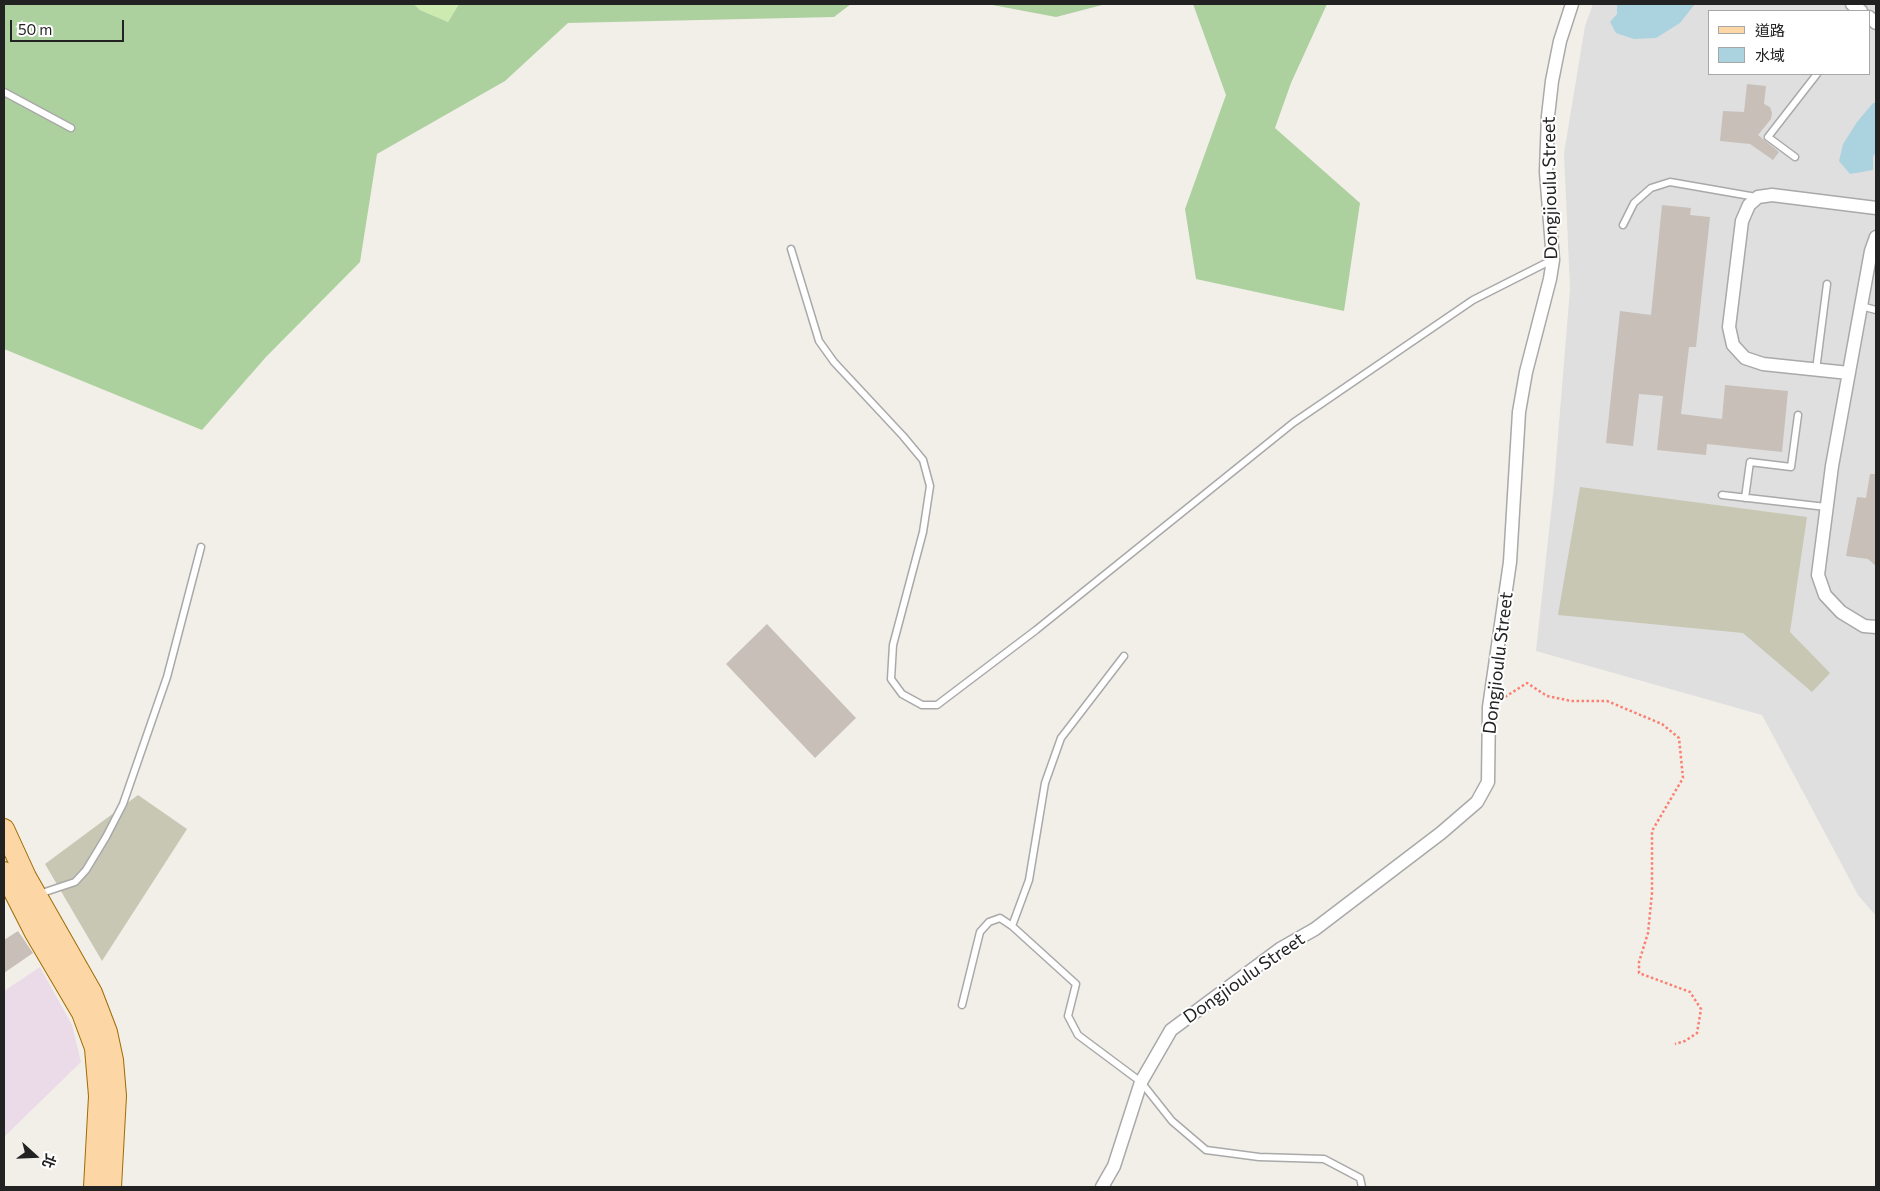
<!DOCTYPE html>
<html>
<head>
<meta charset="utf-8">
<style>
	body { margin:0 }
	#map { position:relative; width:1880px; height:1191px; overflow:hidden; background:#f2efe9; font-family:Commissioner,"Noto Sans TC",sans-serif }
	canvas { display:block }
	.frame { position:absolute; inset:0; border:5px solid #222; pointer-events:none }
	.legend { position:absolute; left:1708px; top:10px; width:162px; height:65px; box-sizing:border-box; background:#fff; border:1px solid #a7a7a7; margin:0; padding:6px 9px; list-style:none; font-size:15px; color:#222 }
	.legend li { display:flex; align-items:center; gap:10px; height:25px }
	.legend b { width:25px; border:1px solid #a7a7a7 }
	.north { position:absolute; left:10px; top:1131px; width:50px; height:50px; -webkit-text-stroke:4px #fff; paint-order:stroke; rotate:110deg; font-size:14px; font-weight:700; line-height:20px; text-align:center; color:#222 }
	.north::after { content:''; display:block; margin:auto; width:18px; height:22px; background:#222; clip-path:polygon(50% 0,100% 100%,50% 72%,0 100%) }
	.scale { position:absolute; left:10px; top:20px; width:114px; height:22px; box-sizing:border-box; border:2px solid #222; border-top:0; padding-left:6px; font-size:15px; line-height:18px; white-space:nowrap; color:#222; -webkit-text-stroke:4px #fff; paint-order:stroke }
</style>
</head>
<body>
<div id="map">
<canvas width="1880" height="1191"></canvas>
<div class="frame"></div>
<ul class="legend">
<li><b style="height:6px;background:#fcd6a4"></b>道路</li>
<li><b style="height:14px;background:#aad3df"></b>水域</li>
</ul>
<div class="north">北</div>
<div class="scale">50 m</div>
</div>
<script>
const ctx = document.querySelector('canvas').getContext('2d');
ctx.lineJoin = 'round';
function paint(path, color) { ctx.fillStyle = color; ctx.fill(path, 'evenodd'); }
const toPath = rows => new Path2D(rows.map(r => 'M' + r).join(''));
function trace(path, color, width, dash) { ctx.strokeStyle = color; ctx.lineWidth = width; ctx.lineCap = dash ? 'butt' : 'round'; ctx.setLineDash(dash || []); ctx.stroke(path); }
function label(font, color, halo, rows, align = 'center') {
  ctx.font = font + ' Commissioner,sans-serif'; ctx.lineWidth = 4; ctx.setLineDash([]); ctx.textBaseline = 'middle'; ctx.strokeStyle = halo; ctx.fillStyle = color; for (const [text, x, y, turn = 0] of rows) {
    ctx.save(); ctx.translate(x, y); ctx.rotate((+turn || 0) * Math.PI / 180); ctx.textAlign = isNaN(turn) ? turn : align; if (halo) ctx.strokeText(text, 0, 0); ctx.fillText(text, 0, 0); ctx.restore();
  }
}
const residential = toPath([
	[1593,4,1876,4,1876,916,1858,895,1762,715,1536,651,1554,485,1570,289,1564,153,1585,26],
	[1709,11,1869,11,1869,74,1709,74]
]);
const industrial = toPath([
	[40,967,72,1025,81,1062,4,1137,4,991]
]);
const construction = toPath([
	[1580,487,1807,517,1790,632,1830,673,1812,692,1743,633,1558,615],
	[138,795,187,829,102,961,45,864]
]);
const grass = toPath([
	[414,4,459,4,448,22,420,10]
]);
const forest = toPath([
	[4,4,414,4,420,10,448,22,459,4,851,4,834,17,568,23,505,81,377,154,360,262,266,357,202,430,4,349],
	[987,4,1106,4,1056,17],
	[1193,4,1327,4,1291,83,1275,128,1360,203,1344,311,1196,279,1185,209,1226,95]
]);
const water = toPath([
	[1617,4,1695,4,1680,23,1656,38,1634,39,1616,33,1610,22,1617,14],
	[1873,103,1876,103,1876,153,1873,156,1873,170,1850,174,1839,161,1843,144,1857,122]
]);
const building = toPath([
	[1747,84,1766,86,1764,104,1770,107,1772,113,1771,119,1758,135,1779,152,1773,160,1750,144,1720,141,1723,111,1744,112],
	[1662,205,1691,208,1690,215,1710,217,1696,347,1689,347,1681,414,1722,419,1725,385,1788,391,1782,452,1707,444,1706,455,1657,450,1663,396,1639,394,1633,446,1606,443,1620,311,1651,315],
	[1870,474,1876,474,1876,566,1868,559,1846,556,1857,497,1866,498],
	[767,624,856,718,815,758,726,664],
	[18,931,33,953,4,973,4,940]
]);
const path = toPath([
	[1505,697,1527,683,1547,696,1571,701,1607,701,1662,724,1679,738,1683,778,1652,831,1652,893,1648,933,1639,962,1639,973,1690,992,1701,1009,1697,1033,1685,1041,1675,1044]
]);
const lane = toPath([
	[4,92,71,128],
	[1795,157,1768,137,1817,74],
	[1623,225,1634,203,1651,188,1670,182,1756,197],
	[791,249,819,341,834,362,903,436,923,460,930,486,923,532,893,645,891,679,902,694,922,705,937,705,1036,630,1293,423,1473,300,1552,260],
	[1861,306,1876,310],
	[1816,370,1827,284],
	[1722,495,1826,507],
	[1745,498,1750,462,1791,467,1798,415],
	[1124,656,1061,738,1045,783,1029,880,1012,926,1076,984,1068,1016,1078,1035,1141,1082,1172,1121,1206,1150,1259,1157,1324,1159,1360,1178,1362,1187],
	[39,894,75,882,86,870,106,837,123,804,167,677,201,547],
	[962,1005,980,932,989,922,1000,918,1012,926]
]);
const street = toPath([
	[1852,4,1861,11],
	[1869,17,1876,23],
	[1876,237,1871,251,1832,466,1818,575,1825,595,1841,612,1864,626,1876,627],
	[1849,373,1763,364,1745,358,1733,345,1729,327,1742,221,1749,205,1758,197,1772,195,1876,208],
	[1102,1187,1114,1166,1141,1082,1171,1030,1280,949,1315,929,1441,833,1477,802,1488,782,1489,707,1510,562,1519,412,1526,372,1550,279,1553,260,1546,172,1548,116,1552,81,1560,41,1572,4]
]);
const primary = toPath([
	[4,829,26,877,92,993,107,1032,113,1060,116,1096,111,1187],
	[4,872,35,933,82,1013,95,1048,99,1096,94,1187]
]);
const streetNames = [
	["Dongjioulu Street",1550,188,-91],
	["Dongjioulu Street",1498,663,-83],
	["Dongjioulu Street",1244,978,-35]
];
paint(residential, '#e0dfdf');
paint(industrial, '#ebdbe8');
paint(construction, '#c7c7b4');
paint(grass, '#cdebb0');
paint(forest, '#add19e');
paint(water, '#aad3df');
paint(building, '#c7bfb8');
trace(lane, '#a9a9a9', 9);
trace(street, '#a9a9a9', 15);
trace(primary, '#a06b00', 22);
trace(path, '#fa8072', 2.5, [2.5, 2.5]);
trace(lane, '#fff', 6);
trace(street, '#fff', 12);
trace(primary, '#fcd6a4', 20);
label('18px', '#222', '#fff', streetNames);
</script>
</body>
</html>
